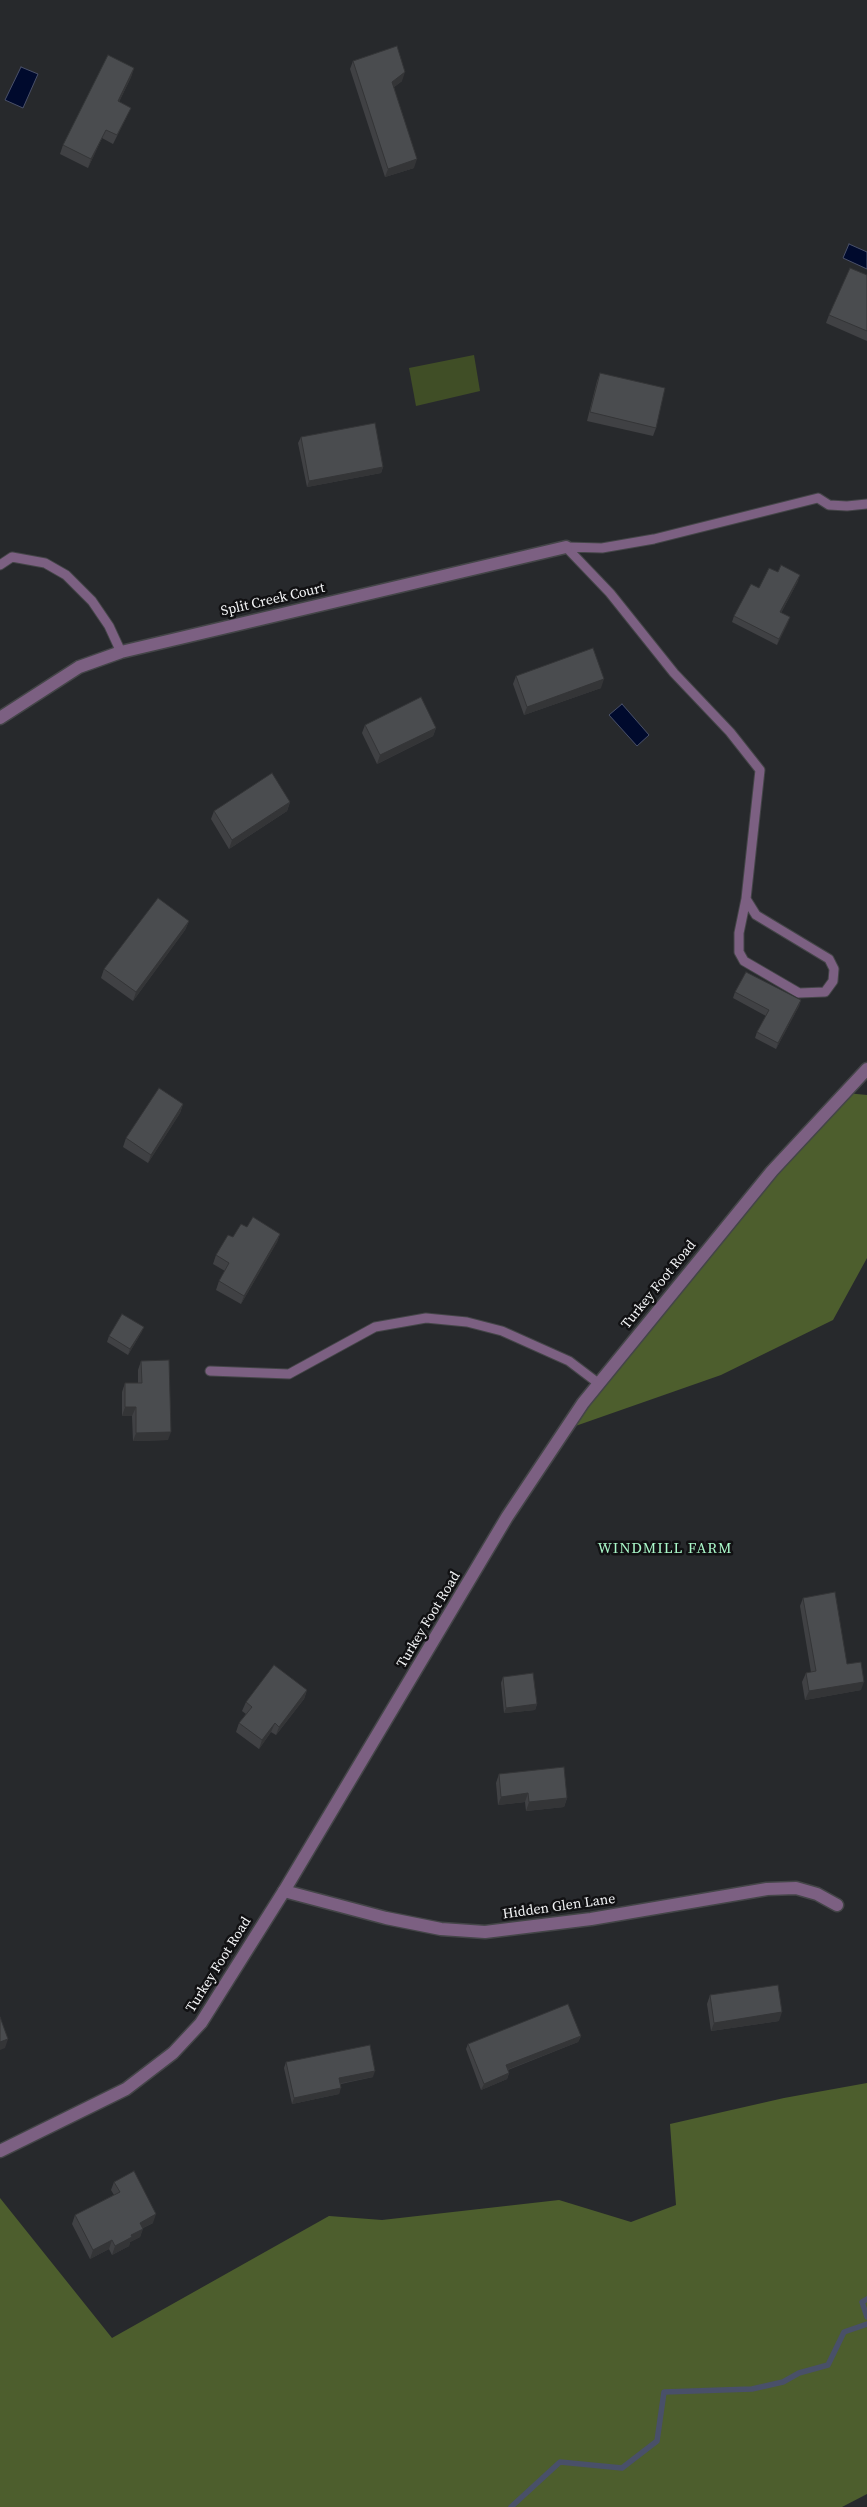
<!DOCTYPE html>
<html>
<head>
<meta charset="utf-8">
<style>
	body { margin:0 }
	canvas { display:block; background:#27292c }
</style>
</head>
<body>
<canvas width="867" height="2507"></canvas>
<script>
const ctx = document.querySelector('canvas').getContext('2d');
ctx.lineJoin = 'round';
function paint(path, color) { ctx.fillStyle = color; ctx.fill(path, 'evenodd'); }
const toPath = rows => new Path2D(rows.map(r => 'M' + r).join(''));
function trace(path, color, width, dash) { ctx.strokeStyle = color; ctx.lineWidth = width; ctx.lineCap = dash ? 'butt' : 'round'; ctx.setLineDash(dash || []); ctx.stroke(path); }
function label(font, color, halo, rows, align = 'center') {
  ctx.font = font + ' "Source Serif 4",serif'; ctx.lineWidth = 5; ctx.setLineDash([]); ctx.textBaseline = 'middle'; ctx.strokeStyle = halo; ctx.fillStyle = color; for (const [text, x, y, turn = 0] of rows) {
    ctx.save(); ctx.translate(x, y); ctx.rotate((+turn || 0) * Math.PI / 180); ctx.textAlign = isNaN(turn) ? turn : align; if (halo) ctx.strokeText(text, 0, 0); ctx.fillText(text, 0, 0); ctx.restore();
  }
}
const green = toPath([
	[474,355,480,391,416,406,409,368]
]);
const forest = toPath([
	[846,1093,867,1095,867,1258,833,1320,721,1375,564,1430,588,1395],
	[867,2083,867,2494,842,2507,0,2507,0,2198,112,2338,329,2216,382,2220,559,2200,631,2222,676,2205,670,2124,784,2098]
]);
const water = toPath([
	[21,67,38,74,23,108,5,100,21,67],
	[849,244,867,252,867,269,843,258,849,244],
	[622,704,649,735,637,746,609,715,622,704]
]);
const stream = toPath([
	[867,2299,862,2302,867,2317],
	[511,2507,560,2462,622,2468,657,2441,664,2392,752,2389,783,2382,799,2373,828,2365,844,2332,867,2324]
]);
const service = toPath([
	[566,547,610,593,674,673,730,732,760,770,746,899,756,915,829,959,834,969,833,981,825,992,799,993,744,961,739,952,739,933,746,899],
	[566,547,602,548,654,539,818,498,829,505,847,506,867,504],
	[0,565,12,557,45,563,66,575,92,601,109,626,121,652],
	[210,1371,289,1374,375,1327,426,1318,467,1322,502,1331,569,1361,598,1383]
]);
const minor = toPath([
	[0,718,79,667,121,652,566,547],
	[284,1891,386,1918,441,1929,485,1932,591,1919,767,1889,796,1888,817,1894,837,1905]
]);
const tertiary = toPath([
	[0,2151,126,2089,173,2053,201,2023,284,1891,507,1517,583,1403,772,1171,867,1069]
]);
const wall = toPath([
	[353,61,402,81,394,87,414,168,385,177,350,69],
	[134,68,131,77,119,102,127,116,113,144,102,138,88,168,60,154,63,145],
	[867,275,867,341,826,323,829,315],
	[600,373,656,428,653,436,587,421,597,381],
	[301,437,383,467,381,473,307,487,298,443],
	[778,572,798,581,781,613,790,617,777,645,732,622,734,616,759,588],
	[516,676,601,688,524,715,513,684],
	[365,725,436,728,433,736,377,764,362,733],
	[290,802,287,811,229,849,211,819,214,811],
	[189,921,185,930,133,1001,101,978,104,969],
	[735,992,801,1000,799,1006,776,1049,755,1038,757,1032,766,1016,733,998],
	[183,1104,180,1113,148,1163,123,1147,126,1138],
	[247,1227,280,1234,277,1242,241,1304,216,1290,219,1281,225,1271,213,1264,216,1255,233,1237],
	[144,1327,141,1333,128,1355,107,1342,109,1336],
	[141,1361,168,1440,133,1441,132,1416,122,1416,122,1392,125,1383,138,1383,138,1370],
	[803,1598,847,1664,861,1690,805,1700,802,1682,806,1673,811,1672,800,1606],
	[503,1677,537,1704,535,1710,504,1713,501,1683],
	[307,1690,304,1699,276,1735,271,1732,259,1749,236,1732,239,1723,246,1714,242,1711,246,1702],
	[499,1774,567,1798,564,1807,526,1811,525,1802,498,1805,496,1783],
	[710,1995,779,2021,711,2031,707,2004],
	[581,2036,578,2042,508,2070,509,2073,507,2079,481,2090,466,2049,468,2044],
	[286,2062,373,2077,341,2084,339,2094,292,2104,284,2068],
	[114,2182,153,2223,143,2228,140,2237,130,2242,129,2246,112,2255,109,2249,90,2259,72,2224,75,2215,114,2195,111,2190]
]);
const shadedWall = toPath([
	[134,68,131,77,115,110,118,101],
	[405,72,402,81,389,91,392,82],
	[106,130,102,138,88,168,91,159],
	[417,159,414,168,385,177,388,169],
	[383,467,381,473,307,487,309,481],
	[800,575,798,581,778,618,780,612],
	[790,617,788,623,777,645,779,639],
	[604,679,601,688,524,715,527,707],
	[436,728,433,736,377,764,380,755],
	[290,802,287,811,229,849,232,840],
	[189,921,185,930,133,1001,136,992],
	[801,1000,799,1006,776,1049,778,1043],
	[183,1104,180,1113,148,1163,151,1155],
	[280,1234,277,1242,241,1304,244,1296],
	[144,1327,141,1333,128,1355,130,1349],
	[125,1407,136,1407,132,1416,122,1416],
	[171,1432,168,1440,133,1441,136,1433],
	[864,1682,861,1690,805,1700,809,1691],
	[307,1690,304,1699,276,1735,279,1727],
	[537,1704,535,1710,504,1713,506,1708],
	[275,1723,271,1732,259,1749,262,1740],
	[528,1793,525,1802,498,1805,501,1797],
	[567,1798,564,1807,526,1811,529,1802],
	[782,2012,779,2021,711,2031,714,2023],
	[581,2036,578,2042,504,2071,506,2065],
	[8,2039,5,2048,0,2050,0,2042],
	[375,2071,373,2077,337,2084,339,2078],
	[509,2073,507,2079,481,2090,484,2084],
	[341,2088,339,2094,292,2104,294,2098],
	[156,2214,153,2223,137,2231,140,2223],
	[143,2229,140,2237,130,2242,129,2246,112,2255,115,2246,131,2235],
	[112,2240,109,2249,90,2259,93,2250]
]);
const building = toPath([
	[397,46,405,72,392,82,417,159,388,169,353,61,397,46],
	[108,55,134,68,118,101,131,108,117,135,106,130,91,159,63,145,108,55],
	[850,268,867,275,867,331,829,315,850,268],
	[600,373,665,388,656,428,590,412,600,373],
	[375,423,383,467,309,481,301,437,375,423],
	[781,565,800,575,780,612,790,617,779,639,734,616,751,584,759,588,769,568,778,572,781,565],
	[593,648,604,679,527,707,516,676,593,648],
	[421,697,436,728,380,755,365,725,421,697],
	[272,773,290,802,232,840,214,811,272,773],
	[158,898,189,921,136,992,104,969,158,898],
	[746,972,801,1000,778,1043,757,1032,769,1010,735,992,746,972],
	[159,1088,183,1104,151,1155,126,1138,159,1088],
	[253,1217,280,1234,244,1296,219,1281,229,1263,216,1255,228,1235,233,1237,241,1224,247,1227,253,1217],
	[122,1314,144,1327,130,1349,109,1336,122,1314],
	[169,1360,171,1432,136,1433,136,1407,125,1407,125,1383,142,1383,141,1361,169,1360],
	[835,1592,847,1664,861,1662,864,1682,809,1691,806,1673,816,1671,803,1598,835,1592],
	[274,1665,307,1690,279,1727,275,1723,262,1740,239,1723,252,1707,246,1702,274,1665],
	[533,1673,537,1704,506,1708,503,1677,533,1673],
	[564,1767,567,1798,529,1802,528,1793,501,1797,499,1774,564,1767],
	[778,1985,782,2012,714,2023,710,1995,778,1985],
	[568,2004,581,2036,506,2065,509,2073,484,2084,468,2044,568,2004],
	[0,2017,8,2039,0,2042,0,2017],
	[370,2045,375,2071,339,2078,341,2088,294,2098,286,2062,370,2045],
	[134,2171,156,2214,140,2223,143,2229,131,2235,132,2237,115,2246,112,2240,93,2250,75,2215,120,2192,114,2182,134,2171]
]);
const streetNames = [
	["Split Creek Court",273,600,-13],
	["Turkey Foot Road",659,1285,-51],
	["Turkey Foot Road",429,1620,-59],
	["Hidden Glen Lane",559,1907,-8],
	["Turkey Foot Road",219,1965,-58]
];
const neighbourhoodNames = [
	["WINDMILL FARM",665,1549]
];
paint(green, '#404e26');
paint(forest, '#4d5e2d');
paint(water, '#000a2d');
trace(water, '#495069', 1);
trace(stream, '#495069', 5.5);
trace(service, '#444548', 11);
trace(minor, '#444548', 15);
trace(tertiary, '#444548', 15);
trace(service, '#7c6082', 9);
trace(minor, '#7c6082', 12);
trace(tertiary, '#7c6082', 12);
paint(wall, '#404144');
paint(shadedWall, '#343537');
paint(building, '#4a4c4f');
trace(building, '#343537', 1);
label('14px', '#f3f4f6', '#111113', streetNames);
ctx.letterSpacing = '1px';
label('15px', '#abf9ca', '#111113', neighbourhoodNames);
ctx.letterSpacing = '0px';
</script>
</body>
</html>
